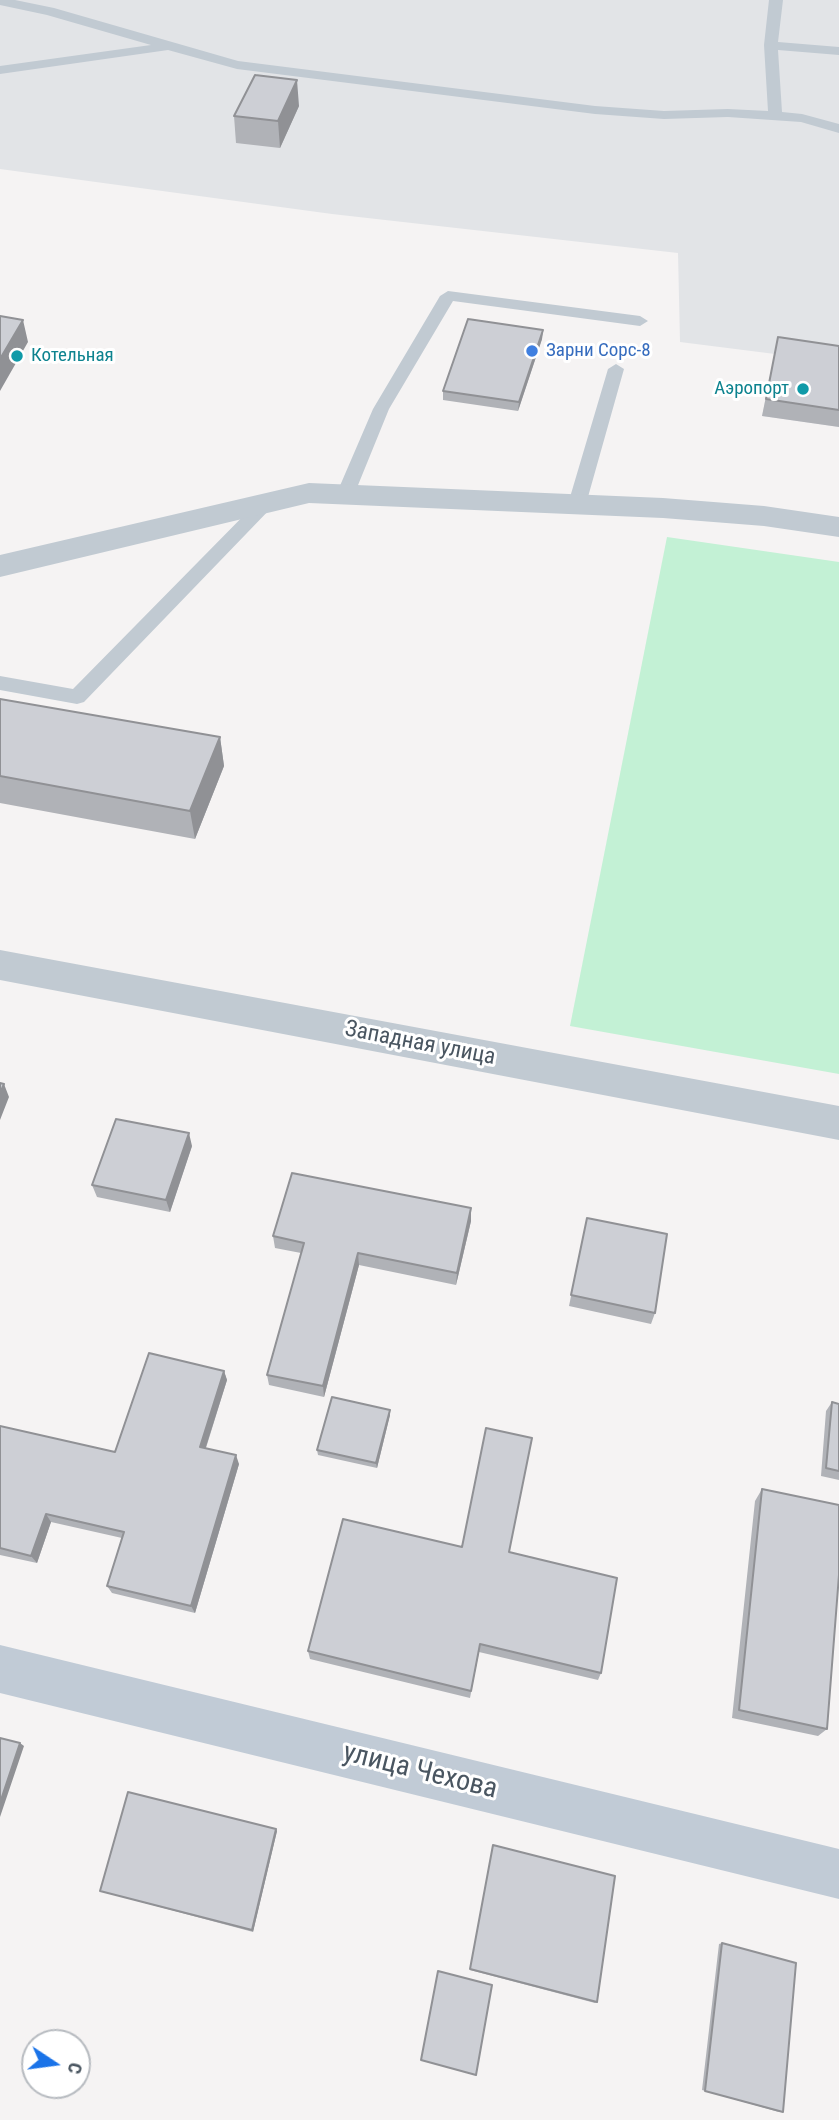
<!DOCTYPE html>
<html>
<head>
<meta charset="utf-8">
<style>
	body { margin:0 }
	#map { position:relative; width:839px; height:2120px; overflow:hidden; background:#f5f3f3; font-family:"Roboto Condensed",sans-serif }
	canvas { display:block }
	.north { position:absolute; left:21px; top:2029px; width:70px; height:70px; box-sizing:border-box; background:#fff; border:2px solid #b7bbc0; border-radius:50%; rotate:103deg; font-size:19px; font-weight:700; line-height:28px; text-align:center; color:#4a5661 }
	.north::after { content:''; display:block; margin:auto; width:24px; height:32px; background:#1a73e8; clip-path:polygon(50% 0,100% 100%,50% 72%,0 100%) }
</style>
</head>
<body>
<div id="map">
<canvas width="839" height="2120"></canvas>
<div class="north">С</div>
</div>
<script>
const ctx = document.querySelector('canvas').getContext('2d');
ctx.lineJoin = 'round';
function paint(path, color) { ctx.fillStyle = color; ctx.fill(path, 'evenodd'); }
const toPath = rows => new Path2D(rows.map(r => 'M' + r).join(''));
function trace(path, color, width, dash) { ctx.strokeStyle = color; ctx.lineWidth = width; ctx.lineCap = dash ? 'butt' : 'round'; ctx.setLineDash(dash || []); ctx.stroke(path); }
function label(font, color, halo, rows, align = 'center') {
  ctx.font = font + ' "Roboto Condensed",sans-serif'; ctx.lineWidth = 6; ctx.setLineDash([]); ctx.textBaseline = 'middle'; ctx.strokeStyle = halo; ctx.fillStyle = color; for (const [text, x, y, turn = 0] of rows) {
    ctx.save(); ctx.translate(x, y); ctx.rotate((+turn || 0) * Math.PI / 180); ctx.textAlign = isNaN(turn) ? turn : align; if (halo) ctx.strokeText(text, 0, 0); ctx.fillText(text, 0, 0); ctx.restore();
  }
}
const airport = toPath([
	[0,0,839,0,839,427,762,416,775,354,680,342,678,253,332,214,0,169]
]);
const green = toPath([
	[667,537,839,562,839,1074,570,1026]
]);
const lane = toPath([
	[0,0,15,0,54,8,238,61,595,106,664,111,728,109,768,111,764,45,769,0,783,0,778,42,839,47,839,55,778,50,782,112,802,114,839,124,839,133,801,122,728,117,664,119,595,114,237,69,168,50,0,74,0,66,151,45,47,15,0,5,0,0],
	[448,291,640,316,648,321,640,326,453,301,389,409,354,495,351,499,339,499,336,495,373,409,440,296,448,291],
	[616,364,624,369,586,504,577,510,571,508,568,504,608,369,616,364],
	[267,496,273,498,276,502,273,506,84,702,77,704,0,690,0,676,73,689,261,498,267,496]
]);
const street = toPath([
	[309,483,663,498,764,506,839,517,839,537,764,526,663,518,309,503,0,577,0,555,309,483],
	[0,950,839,1106,839,1140,0,980,0,950]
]);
const secondary = toPath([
	[0,1645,839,1849,839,1899,0,1693,0,1645]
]);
const wall = toPath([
	[299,106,280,148,236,143,234,116],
	[543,330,542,339,518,411,443,400,443,391],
	[778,337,839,346,839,427,762,416],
	[0,699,220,737,224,766,195,839,0,803],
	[192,1146,170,1212,97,1197,92,1185],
	[471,1208,471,1221,456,1285,359,1265,324,1397,269,1385,267,1375,301,1253,275,1248,273,1236],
	[587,1218,655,1313,651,1324,569,1306],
	[224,1371,227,1380,206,1448,239,1464,195,1613,112,1593,107,1586,122,1538,51,1522,37,1563,0,1555,0,1426,115,1452],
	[832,1402,839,1404,839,1480,821,1476,826,1411],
	[390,1410,390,1415,377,1468,318,1455,317,1450],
	[762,1489,827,1729,818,1736,732,1718,755,1501],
	[462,1547,510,1552,601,1673,598,1680,479,1652,470,1698,310,1659,308,1651],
	[277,1831,253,1932,100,1891],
	[493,1845,597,2002,595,2003,470,1970],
	[722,1943,779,2112,702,2090,719,1944]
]);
const shadedWall = toPath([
	[297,80,299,106,280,148,278,121],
	[23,320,28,342,0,391,0,359],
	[543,330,542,339,518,411,519,402],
	[220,737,224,766,195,839,190,811],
	[4,1084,9,1097,0,1120,0,1093],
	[189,1133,192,1146,170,1212,166,1200],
	[471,1208,471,1221,456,1285,457,1273],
	[358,1253,359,1265,324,1397,323,1386],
	[224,1371,227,1380,203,1456,200,1447],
	[390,1410,390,1415,377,1468,376,1463],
	[236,1455,239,1464,195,1613,191,1606],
	[46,1514,51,1522,37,1563,31,1556],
	[20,1743,24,1746,0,1817,0,1803],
	[276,1829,277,1831,253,1932,252,1930]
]);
const building = toPath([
	[255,75,297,80,278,121,234,116,255,75],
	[0,316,23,320,0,359,0,316],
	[468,319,543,330,519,402,443,391,468,319],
	[778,337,839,346,839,410,766,399,778,337],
	[0,699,220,737,190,811,0,776,0,699],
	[0,1083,4,1084,0,1093,0,1083],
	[116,1119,189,1133,166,1200,92,1185,116,1119],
	[292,1173,471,1208,457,1273,358,1253,323,1386,267,1375,304,1243,273,1236,292,1173],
	[587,1218,667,1234,655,1313,571,1295,587,1218],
	[149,1353,224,1371,200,1447,236,1455,191,1606,107,1586,124,1532,46,1514,31,1556,0,1548,0,1426,115,1452,149,1353],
	[332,1397,390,1410,376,1463,317,1450,332,1397],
	[832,1402,839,1404,839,1471,826,1468,832,1402],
	[486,1428,532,1438,509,1552,617,1578,601,1673,480,1644,471,1691,308,1651,343,1519,462,1547,486,1428],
	[762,1489,839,1505,839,1575,827,1729,739,1710,762,1489],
	[0,1738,20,1743,0,1803,0,1738],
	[128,1792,276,1829,252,1930,100,1891,128,1792],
	[493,1845,615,1876,597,2002,470,1969,493,1845],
	[722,1943,796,1963,783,2112,705,2091,722,1943],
	[438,1971,492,1985,476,2075,421,2060,438,1971]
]);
const markers = [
	[532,351,7,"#3f7fe0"],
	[17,356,7,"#0f9aa8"],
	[803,389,7,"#0f9aa8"]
];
const farShopnames = [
	["Зарни Сорс-8",546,351]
];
const farCulturenames = [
	["Котельная",31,356],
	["Аэропорт",789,389,"right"]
];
const streetNames = [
	["Западная улица",420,1044,11]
];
const nearStreetnames = [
	["улица Чехова",420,1772,14]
];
paint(airport, '#e2e4e7');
paint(green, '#c3f1d5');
paint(lane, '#c1cad2');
paint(street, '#c1cad2');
paint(secondary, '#c1cbd6');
paint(wall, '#b0b2b7');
paint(shadedWall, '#909195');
paint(building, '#cdcfd5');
trace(building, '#909195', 2);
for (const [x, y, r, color] of markers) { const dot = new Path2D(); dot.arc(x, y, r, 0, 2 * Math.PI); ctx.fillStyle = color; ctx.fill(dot); trace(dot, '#fff', 2.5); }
label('19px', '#366cbe', '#fff', farShopnames, 'left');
label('19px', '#0d838f', '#fff', farCulturenames, 'left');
label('23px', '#4a5661', '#fff', streetNames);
label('28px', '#4a5661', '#fff', nearStreetnames);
</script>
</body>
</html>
